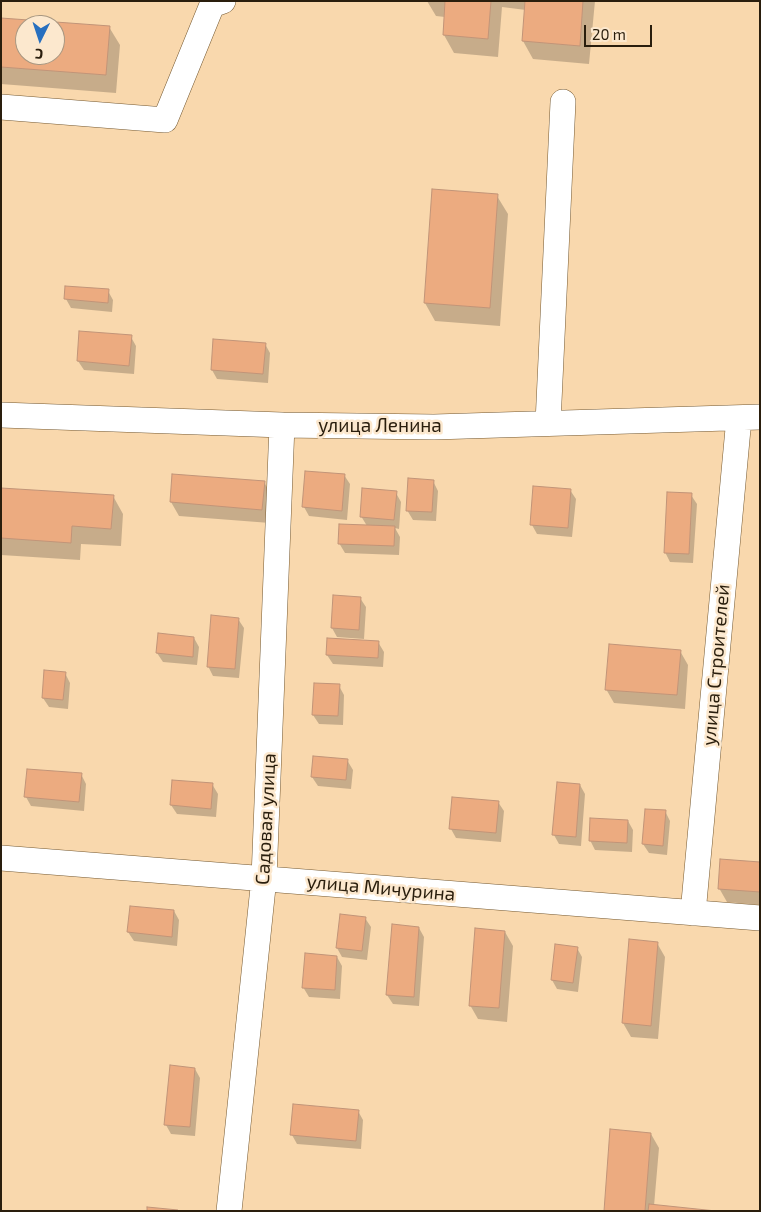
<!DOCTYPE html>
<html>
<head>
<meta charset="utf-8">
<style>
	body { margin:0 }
	#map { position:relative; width:761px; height:1212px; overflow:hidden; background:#f9d8ad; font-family:"Exo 2",sans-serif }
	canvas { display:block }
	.frame { position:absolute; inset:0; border:2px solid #2a1e0d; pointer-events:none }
	.north { position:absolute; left:15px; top:15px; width:50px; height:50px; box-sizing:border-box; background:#fce8ce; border:1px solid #a89781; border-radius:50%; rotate:184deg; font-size:14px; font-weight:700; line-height:20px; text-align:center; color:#2a1e0d }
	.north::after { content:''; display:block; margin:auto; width:18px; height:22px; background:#276fbf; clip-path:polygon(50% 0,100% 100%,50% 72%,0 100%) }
	.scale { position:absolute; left:584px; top:25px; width:68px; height:22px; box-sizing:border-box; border:2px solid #2a1e0d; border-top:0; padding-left:6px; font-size:15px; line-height:18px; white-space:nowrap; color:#2a1e0d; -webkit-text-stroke:4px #fce8ce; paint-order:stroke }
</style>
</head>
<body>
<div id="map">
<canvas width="761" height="1212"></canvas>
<div class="frame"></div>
<div class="north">С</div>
<div class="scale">20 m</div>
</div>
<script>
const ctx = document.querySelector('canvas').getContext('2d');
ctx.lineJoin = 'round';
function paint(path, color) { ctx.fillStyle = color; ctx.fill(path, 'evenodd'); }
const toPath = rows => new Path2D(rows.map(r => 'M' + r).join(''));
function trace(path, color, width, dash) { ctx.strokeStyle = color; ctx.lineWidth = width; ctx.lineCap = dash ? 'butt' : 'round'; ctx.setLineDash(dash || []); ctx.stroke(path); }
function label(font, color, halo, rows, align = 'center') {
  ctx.font = font + ' "Exo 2",sans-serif'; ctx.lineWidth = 5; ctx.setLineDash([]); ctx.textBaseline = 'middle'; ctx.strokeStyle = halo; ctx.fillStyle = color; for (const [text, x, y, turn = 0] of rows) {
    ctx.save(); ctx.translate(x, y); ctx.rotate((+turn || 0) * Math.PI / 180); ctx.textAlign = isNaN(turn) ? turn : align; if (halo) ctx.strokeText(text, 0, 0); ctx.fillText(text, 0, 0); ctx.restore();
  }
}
const shadow = toPath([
	[427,1,595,1,589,64,533,59,523,41,526,10,502,7,498,57,454,53,444,35,445,17,436,16],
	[1,19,109,27,120,45,116,93,1,84],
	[25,25,55,25,55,55,25,55],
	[433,191,497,196,508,214,500,326,435,321,425,303],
	[108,291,113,300,112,312,71,308,66,299],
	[131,337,136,346,134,374,84,370,78,361],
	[265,344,270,353,268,383,217,379,212,370],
	[344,475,350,484,347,520,309,516,304,507],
	[433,481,438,491,436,521,413,520,407,510],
	[264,482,272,496,270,523,179,516,171,502],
	[1,489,113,496,123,514,121,546,81,544,80,560,1,555],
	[570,490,576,499,572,537,537,534,532,525],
	[396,493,401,502,399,529,395,528,400,537,399,555,345,553,339,543,367,526,361,516],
	[691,495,697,504,693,563,670,562,665,552],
	[360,598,366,607,364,639,337,637,332,628],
	[238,619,244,628,239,678,213,676,208,666],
	[194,638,199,647,197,665,163,662,157,653],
	[378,642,384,652,383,667,333,664,327,655],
	[680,651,688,665,685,709,614,703,606,689],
	[65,673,70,683,68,709,49,707,43,698],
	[339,686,344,695,343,725,319,724,313,715],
	[347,760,353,770,351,789,318,786,312,777],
	[81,774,86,784,84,811,31,806,26,797],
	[212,784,218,794,216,817,177,814,171,805],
	[580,785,585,794,581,846,559,844,554,835],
	[498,802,504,811,501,842,456,838,451,829],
	[665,811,670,821,667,855,649,853,643,844],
	[628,821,633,830,632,852,595,850,590,840],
	[760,863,760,905,727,902,719,888],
	[131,907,174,911,179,920,177,946,134,941,128,932],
	[365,918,371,927,367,960,342,957,337,948],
	[419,928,424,937,419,1006,393,1004,387,995],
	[505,932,513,946,507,1022,478,1019,470,1005],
	[630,941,657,943,665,957,658,1039,631,1037,623,1023],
	[577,948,582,957,578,992,557,989,552,980],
	[337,957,342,966,340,999,309,997,303,987],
	[195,1069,200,1078,195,1136,171,1134,166,1125],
	[358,1111,363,1120,361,1149,297,1144,292,1135],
	[651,1134,659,1148,654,1206,703,1211,605,1211]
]);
const building = toPath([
	[445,1,491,1,488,39,443,35,445,1],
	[525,1,583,1,580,46,522,41,525,1],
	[1,18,110,26,106,75,1,67,1,18],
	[25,25,55,25,55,55,25,55,25,25],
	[432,189,498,194,490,308,424,303,432,189],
	[65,286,109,289,108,303,64,299,65,286],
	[79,331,132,335,129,366,77,361,79,331],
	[213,339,266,343,263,374,211,370,213,339],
	[305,471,345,474,342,511,302,507,305,471],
	[172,474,265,481,262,510,170,502,172,474],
	[408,478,434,480,432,512,406,511,408,478],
	[533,486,571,489,568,528,530,525,533,486],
	[1,488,114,495,111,529,72,526,71,543,1,538,1,488],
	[362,488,397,491,394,520,360,517,362,488],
	[667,492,692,493,689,554,664,553,667,492],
	[339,524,395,526,394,546,338,544,339,524],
	[333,595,361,597,359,630,331,628,333,595],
	[211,615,239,618,235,669,207,667,211,615],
	[158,633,194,637,193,657,156,653,158,633],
	[327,638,379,641,378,658,326,655,327,638],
	[609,644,681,650,677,695,605,690,609,644],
	[44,670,66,672,63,700,42,698,44,670],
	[314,683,340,684,338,716,312,715,314,683],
	[313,756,348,759,346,780,311,777,313,756],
	[27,769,82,773,79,802,24,797,27,769],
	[172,780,213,783,211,809,170,805,172,780],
	[557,782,580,784,576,837,552,835,557,782],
	[452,797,499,801,496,833,449,829,452,797],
	[645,809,666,810,663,846,642,844,645,809],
	[590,818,628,820,627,843,589,841,590,818],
	[720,859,760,862,760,892,718,889,720,859],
	[130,906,174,910,172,937,127,932,130,906],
	[340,914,366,917,362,951,336,948,340,914],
	[392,924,419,927,414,997,386,995,392,924],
	[475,928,505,931,499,1008,469,1006,475,928],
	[629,939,658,942,651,1026,622,1023,629,939],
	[555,944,578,947,573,983,551,980,555,944],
	[305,953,337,956,335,990,302,988,305,953],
	[170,1065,195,1068,190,1127,164,1125,170,1065],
	[293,1104,359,1110,356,1141,290,1135,293,1104],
	[610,1129,651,1133,645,1211,604,1211,610,1129],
	[649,1204,716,1211,648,1211,649,1204],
	[147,1207,178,1210,178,1211,147,1211,147,1207]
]);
const minor = toPath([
	[1,107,165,120,212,5,223,1],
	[1,415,282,425,434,427,760,417],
	[548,423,563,102],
	[1,858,760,918],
	[693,913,739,418],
	[229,1211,264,878,282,425]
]);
const streetNames = [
	["улица Ленина",380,426],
	["улица Строителей",716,665,-85],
	["Садовая улица",266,819,-87],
	["улица Мичурина",381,888,5]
];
paint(shadow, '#0003');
paint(building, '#ecab80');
trace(building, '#c19478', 1);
trace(minor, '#755931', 26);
trace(minor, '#fff', 25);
label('19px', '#2a1e0d', '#fce8ce', streetNames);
</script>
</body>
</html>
